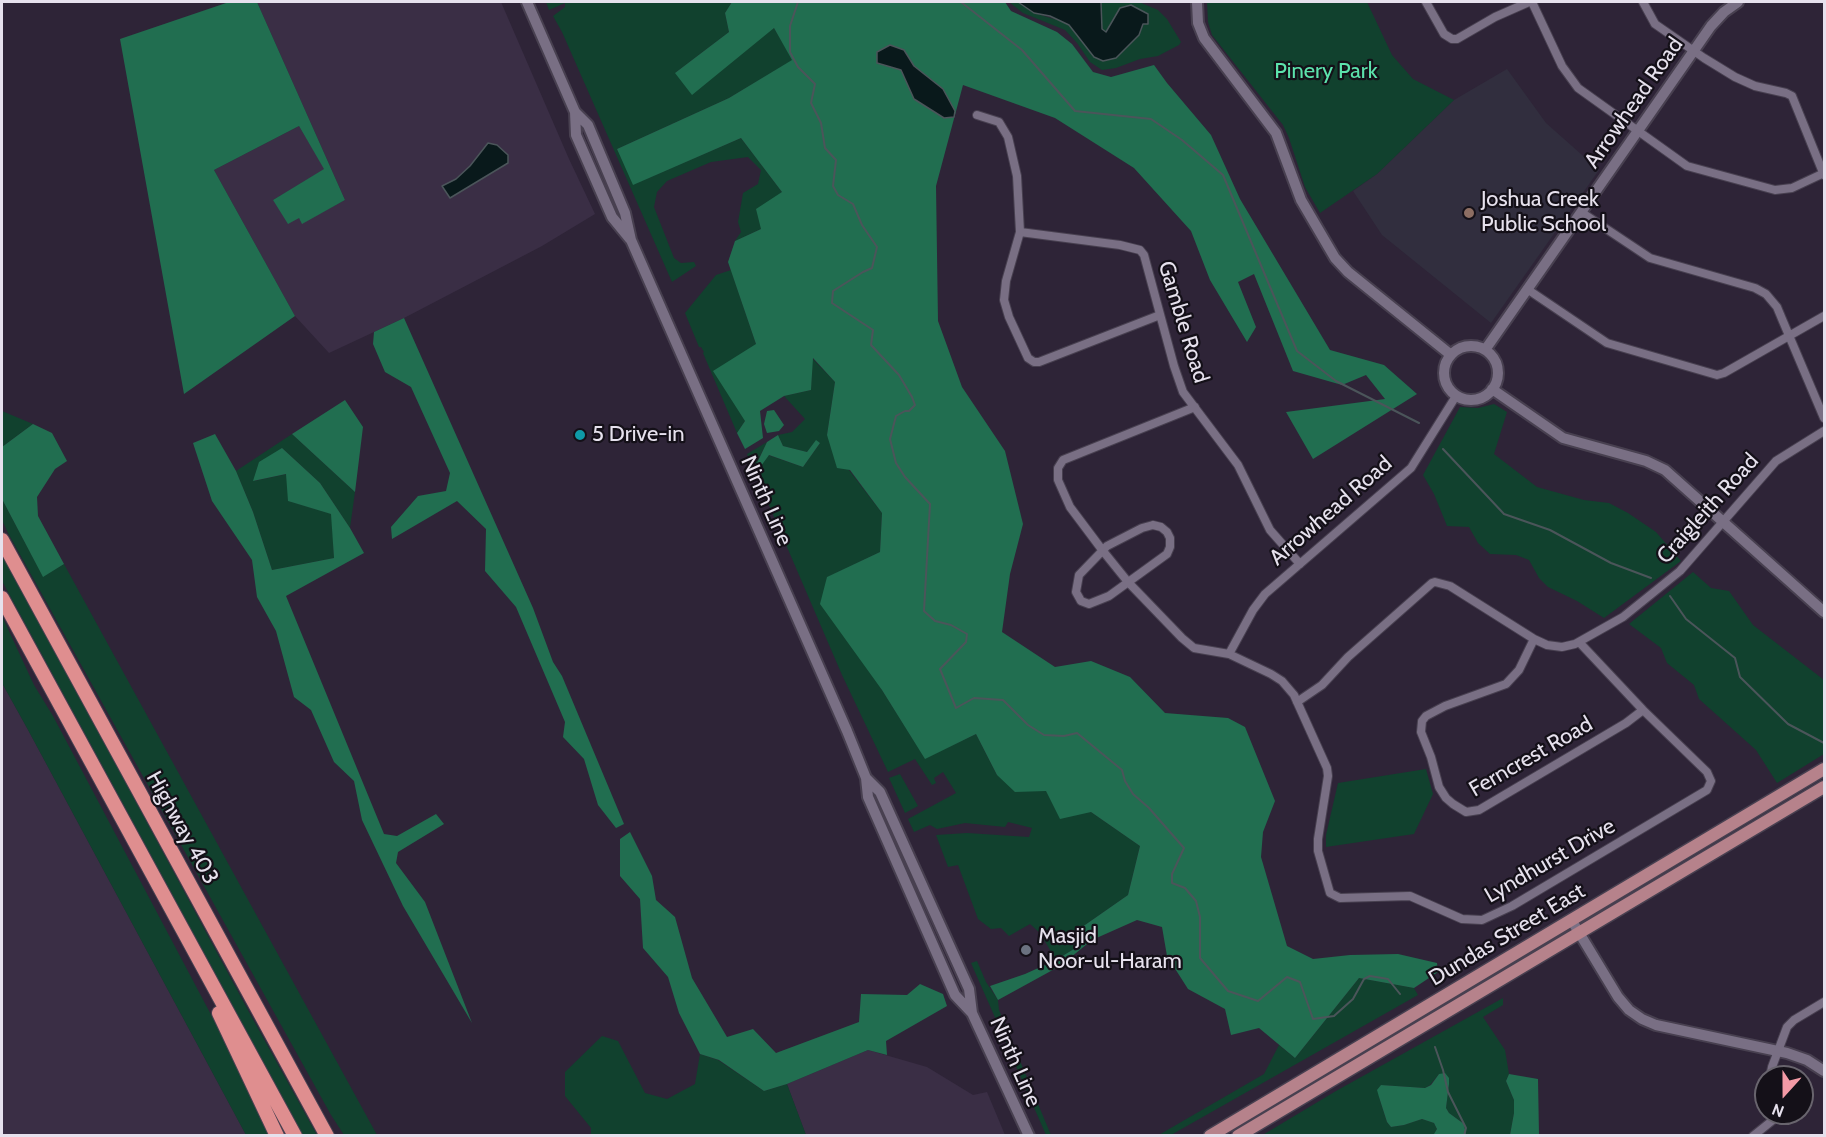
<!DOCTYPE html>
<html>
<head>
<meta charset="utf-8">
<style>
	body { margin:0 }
	#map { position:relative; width:1826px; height:1137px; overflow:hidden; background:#2e2437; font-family:Cabin,sans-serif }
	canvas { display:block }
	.frame { position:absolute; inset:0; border:3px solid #e6e1ed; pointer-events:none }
	.north { position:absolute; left:1754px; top:1065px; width:60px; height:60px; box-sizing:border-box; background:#141018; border:2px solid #68646d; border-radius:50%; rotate:201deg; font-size:16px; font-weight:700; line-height:24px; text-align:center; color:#e6e1ed }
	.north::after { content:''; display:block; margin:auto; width:21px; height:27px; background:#f49aa6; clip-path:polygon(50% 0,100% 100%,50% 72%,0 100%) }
</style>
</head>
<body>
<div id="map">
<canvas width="1826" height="1137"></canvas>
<div class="frame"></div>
<div class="north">N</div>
</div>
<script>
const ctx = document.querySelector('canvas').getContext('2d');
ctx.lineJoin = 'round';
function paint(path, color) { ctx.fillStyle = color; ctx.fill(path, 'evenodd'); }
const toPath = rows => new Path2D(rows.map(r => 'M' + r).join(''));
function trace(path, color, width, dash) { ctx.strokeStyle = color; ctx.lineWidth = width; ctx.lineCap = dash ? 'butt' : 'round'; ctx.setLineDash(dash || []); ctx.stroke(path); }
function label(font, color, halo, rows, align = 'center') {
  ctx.font = font + ' Cabin,sans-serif'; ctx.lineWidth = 4.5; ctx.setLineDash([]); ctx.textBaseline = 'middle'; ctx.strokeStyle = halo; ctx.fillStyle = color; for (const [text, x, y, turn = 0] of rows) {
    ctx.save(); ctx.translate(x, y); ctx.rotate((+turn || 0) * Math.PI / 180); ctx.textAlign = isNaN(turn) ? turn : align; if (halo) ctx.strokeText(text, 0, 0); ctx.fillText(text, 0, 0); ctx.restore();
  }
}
const built = toPath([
	[257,2,501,2,569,159,595,214,542,246,404,318,329,353,295,316,214,170,299,126,325,169,273,200,299,218,302,223,345,200],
	[2,683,27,728,246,1135,2,1135],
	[868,1050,927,1067,973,1095,987,1092,1005,1135,806,1135,787,1084]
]);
const education = toPath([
	[1507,69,1546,123,1599,170,1491,323,1382,235,1353,191,1377,174,1454,100]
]);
const green = toPath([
	[546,2,732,2,725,13,729,32,675,73,774,28,793,60,729,98,617,149,634,184,741,138,782,192,761,229,735,241,741,232,738,222,743,193,758,184,761,170,748,157,711,162,667,181,657,192,654,207,674,258,681,263,694,262,696,266,672,282,562,32,553,16,565,7,565,3,549,10],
	[1009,2,1018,2,1034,13,1064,22,1116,58,1139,35,1148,14,1131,6,1120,8,1106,32,1102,29,1101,2,1139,2,1158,10,1167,19,1181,42,1179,45,1158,56,1140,59,1116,68,1102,70,1090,62,1077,43,1065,30,1023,13],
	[1207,2,1367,2,1392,55,1413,79,1454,100,1377,174,1320,213,1305,187,1289,138,1283,125,1212,35,1208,22],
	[731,270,756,344,745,421,737,433,703,353,704,352,701,347,699,347,685,313,716,275],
	[812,358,835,382,827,435,849,470,882,513,880,552,828,577,882,690,925,758,976,734,997,775,1046,791,1091,812,1140,846,1128,895,1075,932,1082,944,1056,960,1040,933,1030,924,1009,936,1001,928,991,929,978,919,958,865,948,867,936,835,967,833,1029,837,1032,828,1008,822,1005,827,965,823,937,829,930,825,914,832,908,819,956,793,943,772,934,778,936,783,932,785,915,759,888,772,842,675,747,454,767,442,757,462,768,455,803,467,820,443,816,441,807,452,783,446,778,435,792,432,805,419,784,396,811,390],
	[1494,404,1507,412,1494,454,1537,487,1584,500,1609,503,1628,513,1656,532,1681,561,1604,618,1577,601,1548,587,1539,578,1529,560,1516,555,1490,554,1478,543,1469,527,1447,526,1434,494,1423,475,1460,407,1478,408],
	[2,411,33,424,2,447],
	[292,434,355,492,350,528,320,483,282,448,254,481,287,474,289,501,332,514,334,558,272,570,253,512,236,471],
	[2,499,43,576,64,564,377,1135,344,1135,331,1115,8,533,2,520],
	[2,553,249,1012,317,1135,303,1135,2,581],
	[1693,572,1711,588,1729,591,1753,625,1824,680,1824,754,1777,783,1756,750,1699,699,1694,685,1667,663,1661,648,1629,624],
	[2,616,34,685,53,716,217,1026,269,1135,246,1135,27,728,2,683],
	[1426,769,1433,794,1414,834,1326,847,1326,835,1338,783],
	[900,774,918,806,905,813,889,778],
	[977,961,986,982,998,1000,999,1010,1017,1053,1012,1056,971,963],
	[1359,978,1414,988,1418,995,1171,1135,1157,1136,1264,1074,1279,1045,1295,1058],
	[1503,998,1503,1005,1483,1017,1505,1050,1509,1074,1506,1081,1514,1100,1514,1113,1510,1135,1466,1135,1464,1124,1449,1113,1446,1108,1449,1084,1439,1074,1430,1085,1425,1088,1381,1085,1379,1097,1387,1122,1391,1127,1404,1125,1422,1119,1434,1123,1437,1129,1434,1135,1261,1136,1336,1091],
	[602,1036,618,1041,645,1093,667,1099,695,1084,700,1054,718,1060,764,1091,787,1084,806,1135,591,1135,591,1128,565,1096,565,1072],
	[1020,1061,1051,1135,1046,1135,1015,1064]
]);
const forest = toPath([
	[229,2,257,2,345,200,302,224,299,218,288,224,273,200,324,169,299,126,214,170,295,316,184,394,120,39],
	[732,2,1005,2,1011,11,1057,32,1072,44,1093,72,1111,77,1154,65,1167,83,1211,135,1240,199,1330,350,1384,365,1417,394,1313,459,1286,412,1385,399,1366,375,1342,385,1293,371,1254,274,1238,282,1256,327,1247,342,1210,280,1191,231,1134,168,1055,118,963,85,936,186,938,321,962,387,1005,451,1023,524,1010,574,1002,632,1055,667,1091,661,1130,677,1165,713,1228,718,1245,727,1275,801,1263,832,1261,857,1287,946,1313,959,1350,955,1398,954,1437,963,1438,972,1414,988,1359,978,1295,1058,1259,1028,1231,1035,1225,1009,1188,989,1167,956,1162,927,1137,920,1092,940,1060,966,998,1000,990,986,1025,974,1056,960,1082,944,1075,932,1128,895,1140,846,1091,812,1060,819,1046,791,1015,792,997,775,976,734,925,759,882,690,820,604,827,577,880,552,882,513,850,470,837,468,827,435,835,382,813,358,811,390,784,396,760,411,763,438,745,449,737,433,745,421,713,371,756,344,728,262,735,241,761,229,756,209,782,192,741,138,633,185,617,149,729,98,792,60,774,28,692,95,675,73,729,32,725,13],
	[404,318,533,608,553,662,562,676,624,824,616,828,598,805,584,759,563,737,565,722,516,607,485,571,486,529,457,501,392,539,391,527,418,496,446,491,450,473,411,387,385,372,373,344,374,332],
	[345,400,363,427,355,492,292,434],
	[774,410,784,425,779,431,767,433,764,424,767,411],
	[33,424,52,433,67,461,55,469,37,497,38,516,64,564,43,577,2,499,2,447],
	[215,434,236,471,253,512,272,570,334,558,331,514,288,501,286,474,253,481,259,462,282,448,320,483,350,528,364,553,286,596,384,834,397,836,436,814,444,824,398,852,396,863,425,902,472,1023,403,906,362,820,354,781,334,762,311,710,294,697,276,631,257,597,252,560,212,501,193,443],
	[778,435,783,446,807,452,816,440,820,443,803,467,769,455,761,466,757,463,767,442],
	[630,832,652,876,656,900,675,917,692,978,727,1037,753,1029,776,1053,859,1022,861,994,907,995,920,984,943,994,947,1006,886,1041,887,1055,868,1050,787,1084,764,1091,719,1060,700,1054,679,1013,668,977,643,948,640,899,620,876,620,839],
	[1445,1073,1449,1078,1449,1084,1446,1108,1449,1113,1464,1124,1466,1135,1425,1135,1434,1134,1437,1129,1434,1123,1422,1119,1404,1125,1391,1127,1387,1122,1379,1097,1377,1090,1381,1085,1425,1088,1431,1085,1439,1074],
	[1509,1074,1538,1079,1539,1135,1510,1135,1514,1113,1514,1100,1506,1081]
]);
const water = toPath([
	[1018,2,1101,2,1102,29,1106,32,1120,8,1131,5,1148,14,1148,24,1143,24,1139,35,1116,58,1103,61,1094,57,1069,25,1050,16,1034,13,1018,2],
	[890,45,904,50,914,66,943,89,955,111,954,117,944,118,914,99,901,70,877,63,877,52,890,45],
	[488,143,497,145,508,155,508,163,450,198,442,186,456,179,470,166,488,143]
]);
const stream = toPath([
	[798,2,790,26,790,52,798,67,815,84,811,103,821,123,825,148,836,160,833,186,838,195,853,204,862,225,877,247,872,268,863,272,833,291,832,303,873,330,871,345,899,375,912,397,915,405,909,411,905,411,896,416,890,439,896,463,905,477,930,504,924,611,935,621,951,625,967,634,966,642,940,669,956,708,974,698,1003,700,1028,725,1044,735,1064,736,1077,733,1122,770,1125,781,1133,794,1149,808,1184,848,1172,874,1172,883,1185,888,1196,901,1200,917,1200,958,1228,991,1258,1001,1287,977,1300,982,1313,1019,1334,1016,1353,999,1364,979,1370,976,1388,979,1400,994],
	[961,2,1022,50,1075,111,1151,119,1182,140,1223,175,1297,351,1336,381,1419,423],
	[1443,449,1504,514,1550,530,1611,563,1651,578],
	[1670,596,1686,619,1735,658,1740,677,1788,724,1824,743],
	[1435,1047,1443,1070,1448,1092,1466,1128,1464,1136]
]);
const street = toPath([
	[1426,2,1444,34,1452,39,1457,39,1495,17,1529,2],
	[1532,2,1562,66,1578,88,1687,166,1775,190,1792,188,1824,173],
	[1643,2,1655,24,1704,58,1735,77,1755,86,1786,93,1792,96,1824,175],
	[977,115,999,122,1008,137,1017,176,1020,232,1006,281,1004,300,1009,317,1028,358,1034,362,1039,362,1160,315],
	[1581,212,1650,258,1755,288,1766,294,1777,307,1782,319,1824,418],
	[1020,232,1120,245,1140,250,1144,255,1174,366,1183,392,1238,465,1270,530,1300,564],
	[1527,289,1607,343,1717,375,1724,373,1824,316],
	[1195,407,1063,460,1058,468,1058,480,1070,507,1103,551,1128,582,1182,638,1194,648,1229,654,1271,674,1282,681,1294,695,1327,768,1328,776,1318,839,1318,851,1330,893,1340,898,1410,896,1462,919,1482,920,1512,906,1707,790,1711,781,1707,772,1643,710,1579,642],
	[1153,525,1161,527,1167,532,1170,538,1170,547,1167,554,1109,596,1089,604,1081,601,1076,592,1079,575,1107,546,1142,528,1153,525],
	[1534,639,1519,670,1506,684,1445,706,1426,716,1422,721,1421,732,1431,757,1439,787,1446,798,1453,804,1466,812,1479,810,1626,723,1643,710],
	[1229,654,1253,610,1265,594,1411,468,1456,396],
	[1297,702,1322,685,1348,657,1432,583,1435,582,1450,586,1534,639,1547,645,1562,647,1575,644,1623,617,1680,571,1776,461,1824,431],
	[1770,1077,1772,1067,1787,1027,1794,1020,1824,1002],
	[1753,1136,1773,1120,1777,1113]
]);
const secondary = toPath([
	[527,2,575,112,576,135,612,217,630,239],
	[1197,2,1198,23,1204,38,1276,133,1301,200,1335,258,1348,272,1451,355],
	[575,112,588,125,625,213,631,240,847,731,866,778,868,797,955,995,972,1013],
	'1444 373a27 27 0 1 1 54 0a27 27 0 1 1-54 0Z',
	[1485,350,1711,26,1724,12,1738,2],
	[1492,389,1563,438,1646,461,1665,470,1824,612],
	[866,778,880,792,969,989,972,1013,1029,1136],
	[1572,921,1618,997,1629,1010,1642,1019,1656,1025,1787,1053,1807,1060,1824,1071]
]);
const primary = toPath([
	[1210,1136,1824,769],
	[1238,1136,1824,787]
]);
const highway = toPath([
	[2,540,327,1136],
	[2,598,295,1136],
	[219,1013,277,1136]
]);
const markers = [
	[1469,213,6,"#8d6e63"],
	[580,435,6,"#0f9aa8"],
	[1026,950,6,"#6b7280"]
];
const parkNames = [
	["Pinery Park",1326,72]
];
const streetNames = [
	["Arrowhead Road",1634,103,-55],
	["Gamble Road",1183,322,73],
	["Ninth Line",766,501,66],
	["Craigleith Road",1708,509,-48],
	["Arrowhead Road",1331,511,-41],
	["Ferncrest Road",1531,757,-30],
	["Highway 403",182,828,61],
	["Lyndhurst Drive",1550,861,-30],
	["Dundas Street East",1507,935,-31],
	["Ninth Line",1015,1062,66]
];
const poiNames = [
	["Joshua Creek",1481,200],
	["Public School",1481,225],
	["5 Drive-in",592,435],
	["Masjid",1038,937],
	["Noor-ul-Haram",1038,962]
];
paint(built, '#3a2e45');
paint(education, '#312e3e');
paint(green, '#11412e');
paint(forest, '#216e50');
paint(water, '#09191b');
trace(water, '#4b555a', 1.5);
trace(stream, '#4b555a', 2);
trace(street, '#484050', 10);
trace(secondary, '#484050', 14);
trace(primary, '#484050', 15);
trace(highway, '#484050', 16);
trace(street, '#796f84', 8);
trace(secondary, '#796f84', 10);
trace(primary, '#b6828b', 12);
trace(highway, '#df8e8f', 14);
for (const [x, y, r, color] of markers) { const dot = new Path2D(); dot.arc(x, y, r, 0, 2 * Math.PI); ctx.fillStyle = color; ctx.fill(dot); trace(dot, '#141018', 2); }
label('22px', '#5ce2ac', '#141018', parkNames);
label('22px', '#e6e1ed', '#141018', streetNames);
label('22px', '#e6e1ed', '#141018', poiNames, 'left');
</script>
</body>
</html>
